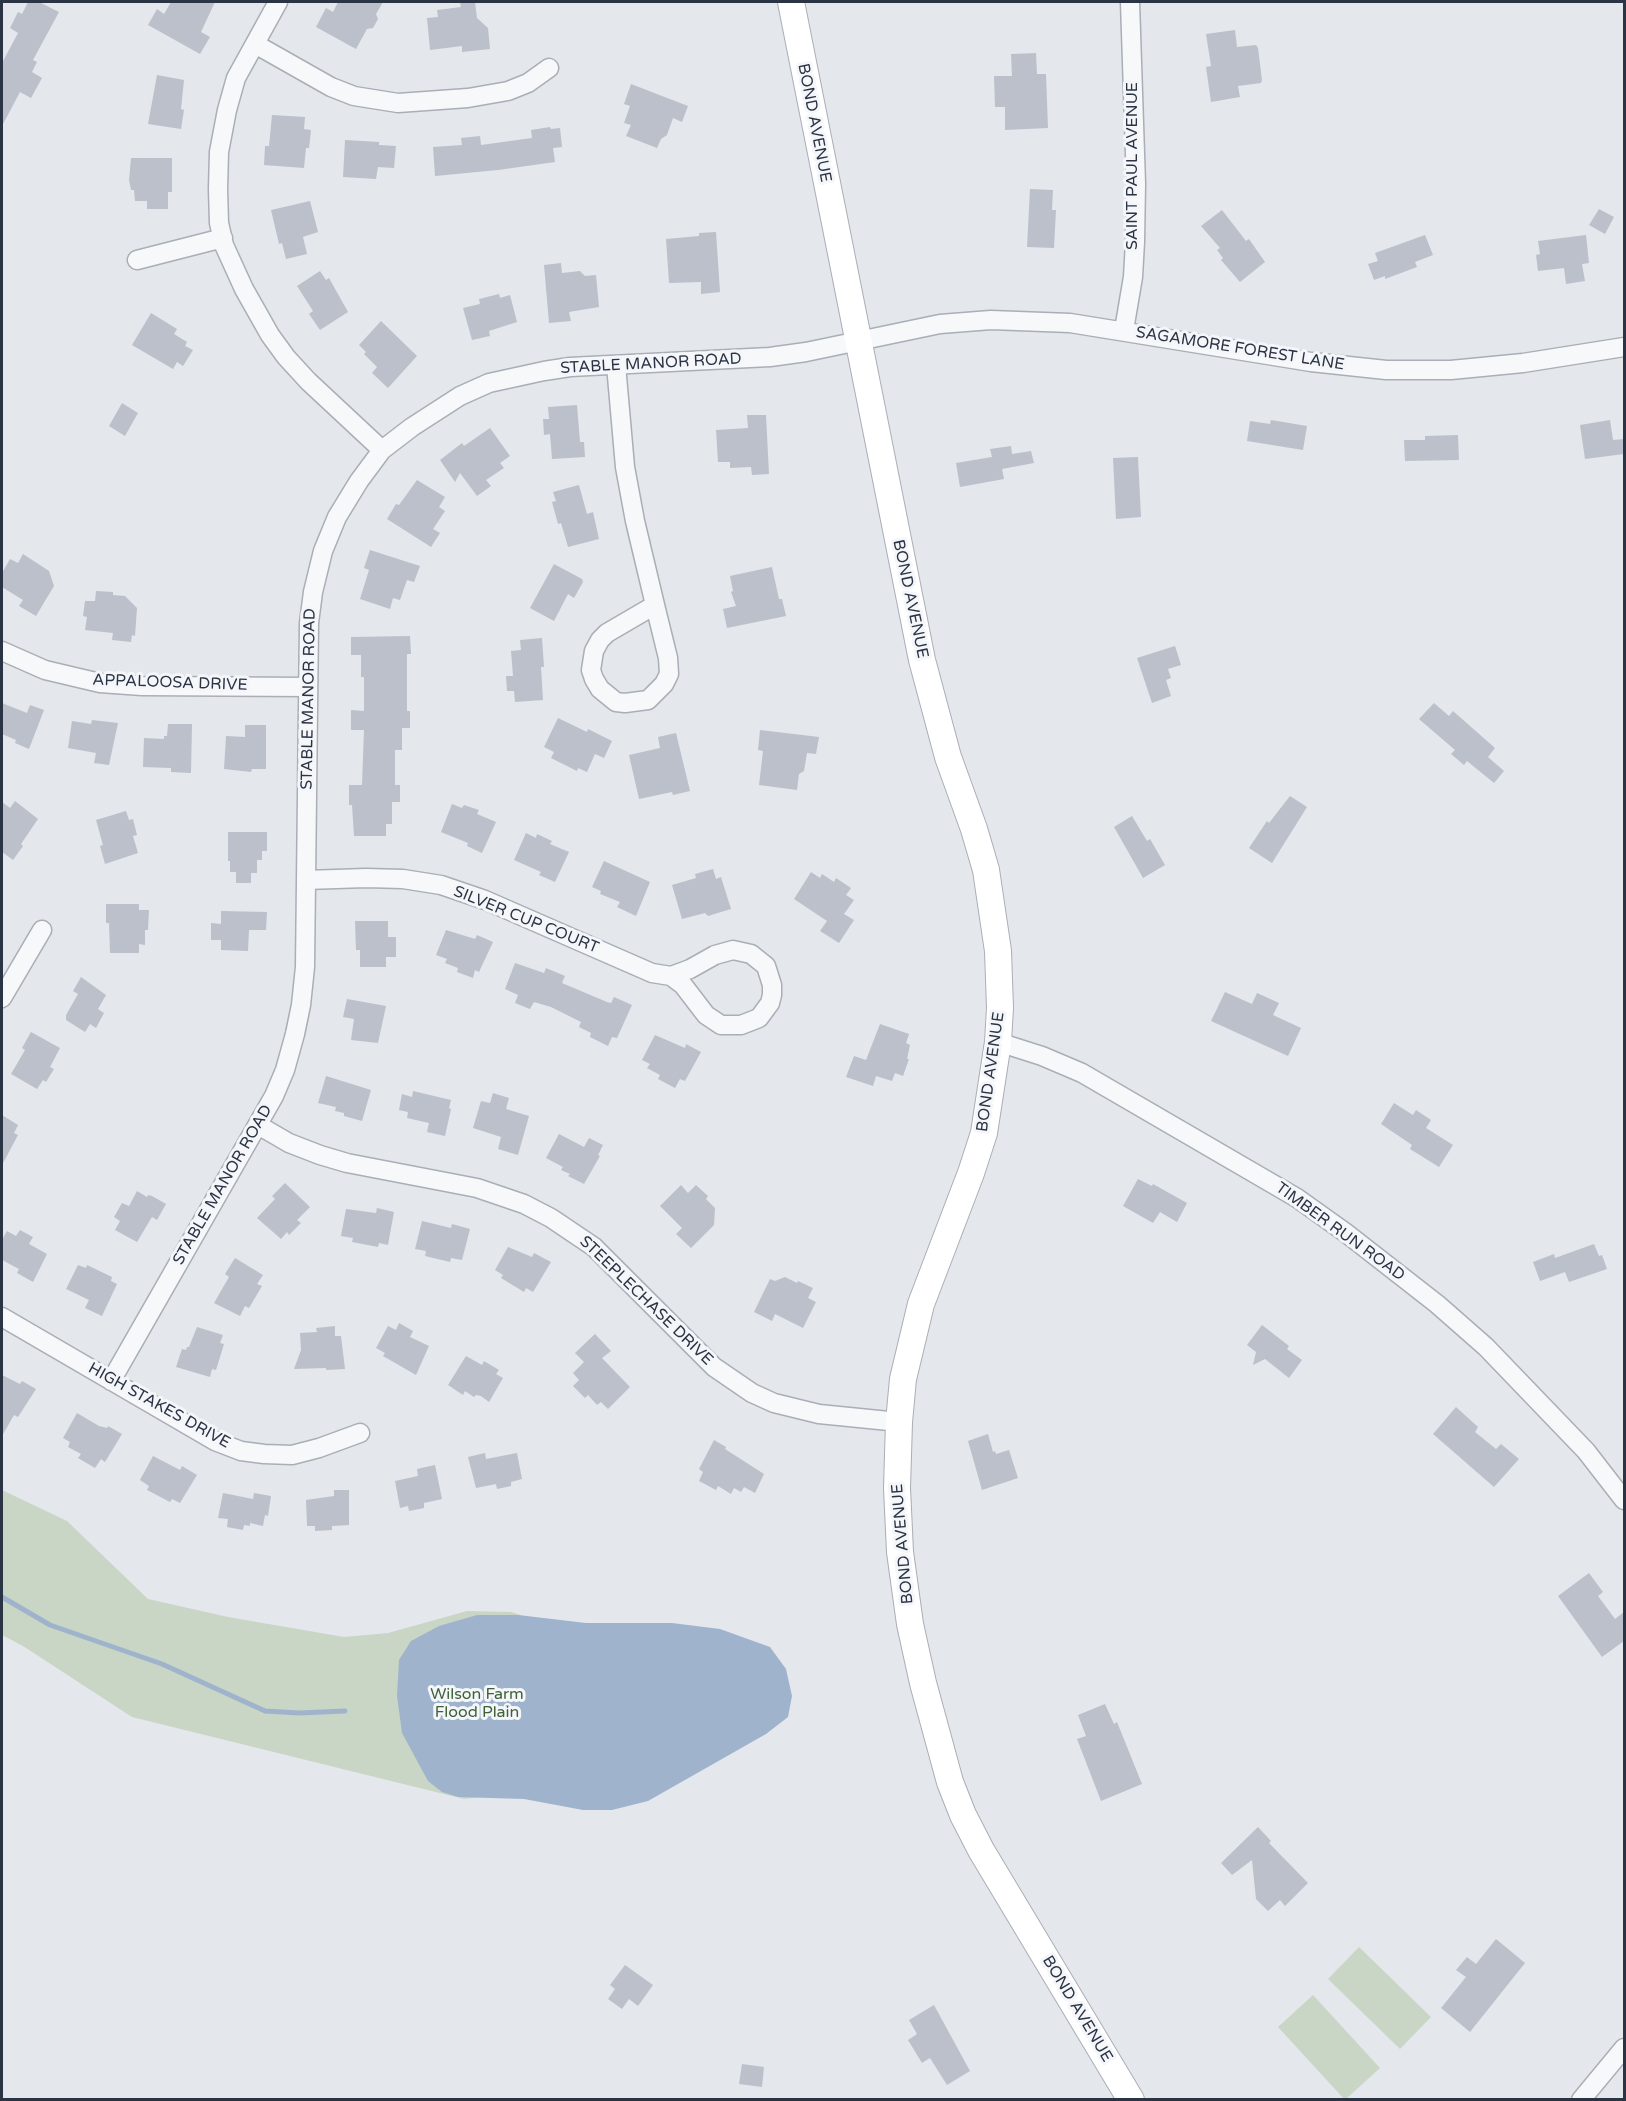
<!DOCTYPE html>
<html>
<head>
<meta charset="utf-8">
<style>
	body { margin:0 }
	#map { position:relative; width:1626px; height:2101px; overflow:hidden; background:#e4e7ec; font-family:"Varela Round",sans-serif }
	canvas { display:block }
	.frame { position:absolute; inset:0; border:3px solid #2b3445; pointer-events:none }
</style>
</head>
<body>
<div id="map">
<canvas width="1626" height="2101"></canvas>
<div class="frame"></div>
</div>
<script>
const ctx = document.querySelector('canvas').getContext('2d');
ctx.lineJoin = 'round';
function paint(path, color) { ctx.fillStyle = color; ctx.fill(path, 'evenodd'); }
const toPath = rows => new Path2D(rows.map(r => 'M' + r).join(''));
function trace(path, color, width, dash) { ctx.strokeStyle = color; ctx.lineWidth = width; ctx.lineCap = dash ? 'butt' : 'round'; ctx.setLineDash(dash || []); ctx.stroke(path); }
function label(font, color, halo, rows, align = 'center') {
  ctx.font = font + ' "Varela Round",sans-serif'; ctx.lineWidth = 6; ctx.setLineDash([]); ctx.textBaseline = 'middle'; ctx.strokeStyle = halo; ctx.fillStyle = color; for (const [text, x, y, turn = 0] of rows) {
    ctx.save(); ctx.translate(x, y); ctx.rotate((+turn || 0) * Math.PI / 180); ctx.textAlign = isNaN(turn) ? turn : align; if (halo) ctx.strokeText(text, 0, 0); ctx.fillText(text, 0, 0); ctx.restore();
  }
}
const green = toPath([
	[2,1490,67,1521,148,1599,228,1617,344,1637,388,1633,467,1611,511,1612,555,1626,570,1787,464,1799,132,1717,23,1646,2,1635],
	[1359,1947,1431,2017,1400,2049,1328,1979],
	[1313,1995,1380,2068,1346,2099,1344,2099,1278,2027]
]);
const water = toPath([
	[477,1615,518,1615,586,1623,672,1623,720,1629,770,1647,786,1669,792,1696,788,1717,766,1734,648,1801,612,1810,583,1810,524,1799,458,1797,442,1792,428,1781,402,1733,397,1696,399,1660,411,1641,439,1626]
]);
const stream = toPath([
	[2,1597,50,1625,162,1664,265,1711,299,1713,345,1711]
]);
const building = toPath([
	[28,2,39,2,59,12,33,60,37,62,32,72,42,78,31,98,20,92,2,126,2,63,18,33,10,28,18,12,22,14],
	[171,2,215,2,201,32,210,37,200,54,148,25,157,9,164,14],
	[338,2,383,2,376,14,378,19,373,28,367,29,356,49,316,27,326,8,333,12],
	[460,2,475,2,477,18,488,28,490,49,462,52,462,46,430,50,427,18,438,17,437,10,461,7],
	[1235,30,1237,47,1256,45,1258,48,1262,80,1261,83,1238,86,1240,97,1211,102,1206,67,1211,66,1206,34],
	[1036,53,1037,74,1046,74,1048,128,1005,130,1005,107,995,107,994,76,1012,76,1011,54],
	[157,75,184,80,181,109,184,110,181,129,148,124],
	[631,84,688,106,682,122,673,118,667,135,661,139,657,148,626,136,631,125,624,123,630,106,624,104],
	[272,115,305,117,304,129,311,130,309,148,306,148,304,168,264,165,265,146,269,146],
	[550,127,551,129,560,128,562,147,553,148,555,162,498,170,435,176,433,147,462,145,461,138,480,136,481,145,532,138,531,130],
	[345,140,379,142,379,145,396,146,394,168,378,167,376,179,343,177],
	[131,158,172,158,172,192,168,192,168,209,147,209,147,201,135,201,134,190,131,190,129,180],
	[1030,189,1053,190,1052,210,1056,210,1054,248,1027,247],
	[310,201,318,232,303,237,307,254,286,259,282,243,279,244,271,210],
	[1599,209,1614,217,1605,234,1589,225],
	[1222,210,1246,241,1249,239,1265,262,1240,282,1221,260,1223,258,1217,250,1220,248,1201,226],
	[716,232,720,292,701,294,701,282,669,283,666,239,699,236,699,233],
	[1425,235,1433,255,1415,262,1417,267,1385,279,1385,276,1374,280,1368,264,1378,261,1375,253],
	[1586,235,1589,263,1582,264,1585,281,1566,284,1564,268,1538,271,1536,255,1540,254,1538,241],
	[561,263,562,273,580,271,585,276,596,275,599,307,569,312,571,321,549,323,544,265],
	[320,271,326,280,329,278,348,312,320,330,309,314,313,311,297,286],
	[499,294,500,298,510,295,517,322,489,331,490,336,472,340,463,308,480,304,479,299],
	[151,313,177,329,174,334,187,342,185,346,193,350,183,366,177,362,173,369,132,345],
	[381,321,417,356,388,388,372,373,377,367,364,354,366,352,359,345],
	[122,403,138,413,125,436,109,426],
	[577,405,580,442,584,442,585,457,552,459,550,434,544,435,543,419,549,419,548,407],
	[747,415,766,415,769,474,752,475,751,467,730,468,730,462,718,462,716,430,748,428],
	[1271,420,1307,426,1303,450,1247,441,1250,421,1270,424],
	[1610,420,1613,440,1624,439,1624,454,1585,459,1580,425],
	[490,428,510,456,500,463,504,468,486,480,491,486,477,496,460,473,455,482,440,460,462,443,464,446],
	[1458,435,1459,460,1405,461,1404,440,1425,440,1425,436],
	[1011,446,1012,454,1031,451,1034,463,1002,469,1004,479,960,487,956,463,992,457,990,449],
	[1138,457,1141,517,1116,519,1113,458],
	[417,480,445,497,439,507,445,511,433,529,440,533,431,547,387,519,396,504,399,505],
	[579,485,587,514,593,512,599,539,568,547,561,523,558,524,552,502,556,501,553,492],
	[370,550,420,566,414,582,407,580,400,600,393,598,390,609,360,599,369,570,364,568],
	[23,554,49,571,54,586,36,616,19,606,23,600,2,587,2,573,10,559,18,563],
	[554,564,582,579,583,582,574,598,568,594,554,621,530,608],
	[772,567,779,599,782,599,786,616,727,628,723,609,736,606,731,592,733,591,730,576],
	[96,591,113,592,113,595,125,596,137,608,135,636,132,635,131,642,112,640,113,633,85,630,87,617,83,616,85,601,95,601],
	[410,636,411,654,407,654,407,711,410,711,410,728,402,728,402,750,395,750,395,785,400,785,400,802,392,802,392,824,386,824,386,836,354,836,352,805,349,805,349,785,362,785,364,730,351,730,351,710,364,711,364,677,361,677,361,655,351,655,351,637],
	[542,638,544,667,541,667,543,700,515,702,514,691,507,691,506,676,513,676,511,651,521,650,520,640],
	[1175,646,1181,665,1168,669,1171,678,1166,680,1171,696,1152,703,1137,658],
	[2,703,27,713,30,705,44,710,29,749,15,743,16,740,2,734],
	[1434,703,1449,716,1453,711,1495,748,1488,757,1504,771,1494,783,1467,761,1464,765,1451,754,1455,750,1419,719],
	[558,718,587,732,588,729,612,741,604,758,595,754,587,772,578,768,577,771,551,758,554,752,544,747],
	[92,720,118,723,109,765,94,763,96,753,68,748,72,721,91,724],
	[168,724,192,724,191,773,171,772,171,768,143,767,144,738,164,739,164,736,167,736],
	[245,725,266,725,266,769,252,769,251,772,224,769,226,736,245,737],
	[760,730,819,737,816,754,807,753,804,771,799,774,797,790,759,785,763,751,758,750],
	[676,733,690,791,673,795,672,792,639,799,629,755,660,748,658,737],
	[1290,796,1307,807,1272,863,1249,848,1267,821,1269,823],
	[15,801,38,819,21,844,23,846,13,860,2,852,2,802,10,808],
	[452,804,462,808,464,805,479,810,477,814,496,822,482,853,467,846,468,843,441,832],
	[126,811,129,820,133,819,137,835,133,836,138,853,105,864,100,846,103,845,96,820],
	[1132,816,1147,841,1150,839,1165,865,1143,878,1114,827],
	[228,832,267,832,267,851,262,851,262,860,257,860,257,873,251,873,251,883,236,883,236,872,230,872,230,861,228,861],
	[526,833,536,838,537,834,552,841,550,844,569,852,555,882,539,875,541,872,514,860],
	[604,861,650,882,636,916,617,907,620,902,600,894,601,891,592,887],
	[713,869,716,879,721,877,731,909,708,916,705,913,682,919,672,885,696,878,695,874],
	[811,872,820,878,822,874,834,882,836,878,851,888,846,895,854,900,844,914,854,920,839,943,820,931,827,921,794,899],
	[106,904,139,904,139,910,149,910,148,930,145,930,145,945,139,944,139,953,110,953,109,923,106,923],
	[221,911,267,912,266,930,249,930,248,951,221,950,221,940,211,940,211,923,221,924],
	[355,921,388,921,388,937,396,937,396,957,386,957,386,967,360,967,360,950,356,950],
	[446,930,475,939,477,935,493,942,479,972,475,970,473,978,457,972,458,968,445,963,447,959,436,955],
	[515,963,544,973,546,968,565,976,562,983,607,1002,611,1003,614,997,632,1005,617,1038,612,1037,608,1046,590,1037,591,1033,579,1027,581,1022,551,1007,534,1002,530,1009,515,1003,518,995,505,989],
	[81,977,106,995,98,1009,104,1013,96,1028,90,1024,85,1032,66,1020,66,1015,78,994,73,991],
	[1225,992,1252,1004,1257,993,1279,1003,1273,1015,1301,1028,1288,1056,1211,1021],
	[347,999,386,1006,378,1043,351,1040,354,1019,343,1017],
	[880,1024,909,1034,906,1043,910,1045,907,1059,909,1059,903,1076,895,1073,892,1081,876,1076,873,1086,846,1077,854,1056,866,1060],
	[31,1032,60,1048,50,1067,54,1069,46,1082,43,1080,37,1089,11,1074,25,1050,22,1048],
	[655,1035,685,1048,686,1044,701,1052,685,1081,680,1079,675,1088,658,1079,660,1075,647,1068,650,1064,642,1060],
	[326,1076,371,1090,362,1121,344,1116,344,1113,335,1111,336,1107,318,1103],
	[413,1091,451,1100,449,1108,451,1109,445,1136,427,1132,429,1123,407,1118,408,1112,399,1110,402,1094,412,1097],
	[493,1093,509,1098,506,1109,529,1116,518,1155,498,1149,501,1137,473,1128,481,1101,490,1103],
	[1394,1103,1413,1115,1416,1110,1431,1120,1426,1128,1453,1145,1439,1167,1410,1149,1412,1145,1381,1124],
	[2,1115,18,1125,14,1133,18,1135,2,1165],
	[559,1134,584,1147,589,1138,603,1145,598,1155,600,1156,584,1184,568,1176,570,1174,561,1170,563,1167,546,1158],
	[1138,1179,1152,1186,1153,1184,1187,1203,1177,1222,1160,1212,1153,1223,1123,1206],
	[285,1183,310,1207,297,1220,301,1223,289,1235,287,1232,281,1239,257,1218,275,1199,272,1196],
	[681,1185,688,1193,696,1185,708,1196,706,1199,715,1208,714,1225,691,1248,676,1234,682,1228,660,1206],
	[137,1191,147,1197,148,1195,152,1196,166,1204,157,1220,152,1217,137,1242,115,1230,120,1221,114,1217,122,1203,129,1206],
	[377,1208,394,1212,388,1245,379,1243,378,1247,352,1242,353,1238,341,1236,346,1209,376,1213],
	[422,1221,451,1228,452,1224,470,1229,462,1260,451,1258,450,1262,425,1256,426,1251,415,1249],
	[20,1230,33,1237,29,1244,47,1254,33,1282,17,1273,19,1269,2,1260,2,1240,7,1231,16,1236],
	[1594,1244,1599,1256,1602,1255,1607,1269,1569,1282,1565,1272,1540,1281,1533,1262,1554,1254,1555,1258],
	[508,1247,532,1257,534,1253,551,1262,533,1292,526,1288,524,1292,501,1278,503,1275,495,1270],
	[235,1258,263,1275,257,1284,262,1286,249,1308,245,1306,240,1316,214,1303,229,1277,225,1274],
	[78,1265,86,1268,87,1265,112,1277,111,1281,117,1284,102,1316,85,1308,89,1300,66,1289],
	[785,1277,797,1283,798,1281,813,1288,808,1298,816,1302,803,1328,775,1314,772,1321,754,1312,770,1279,775,1281],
	[399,1323,413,1331,410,1337,429,1346,416,1375,383,1356,385,1353,376,1348,388,1326,396,1330],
	[1262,1325,1289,1346,1287,1349,1302,1360,1289,1378,1265,1359,1253,1365,1256,1352,1247,1345],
	[335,1326,335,1336,341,1336,345,1369,326,1370,326,1368,294,1369,301,1350,300,1333,317,1332,316,1328],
	[197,1327,223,1335,220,1343,224,1344,216,1370,212,1369,210,1377,176,1367,182,1349,186,1350,187,1347,189,1347],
	[595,1334,611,1351,602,1358,630,1387,608,1409,601,1402,597,1405,588,1395,585,1398,573,1386,579,1380,573,1373,584,1362,575,1353],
	[466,1356,482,1365,484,1361,499,1370,496,1374,503,1378,489,1402,481,1396,476,1395,474,1397,465,1391,463,1395,448,1385],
	[2,1375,20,1384,22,1381,36,1389,18,1417,14,1415,2,1436],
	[1456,1407,1478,1427,1475,1432,1496,1449,1501,1444,1519,1459,1494,1487,1433,1434],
	[77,1413,99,1426,107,1428,108,1426,122,1434,105,1462,101,1459,95,1468,78,1458,81,1454,68,1447,70,1442,63,1438],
	[988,1434,993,1452,995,1451,996,1454,1009,1450,1018,1478,982,1490,968,1441],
	[714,1440,726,1447,725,1449,764,1474,755,1493,744,1487,741,1492,734,1488,731,1494,718,1486,716,1490,699,1481,703,1472,699,1469],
	[485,1453,486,1459,517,1453,522,1479,511,1482,511,1486,497,1489,496,1484,476,1488,468,1457],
	[153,1456,180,1470,182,1466,197,1475,180,1503,172,1499,170,1502,147,1490,149,1486,140,1480],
	[435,1465,442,1499,424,1503,424,1508,409,1511,408,1506,400,1508,395,1481,418,1476,417,1469],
	[334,1490,349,1490,349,1525,332,1526,332,1530,315,1531,315,1526,307,1526,306,1500,334,1496],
	[223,1493,253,1499,254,1493,271,1496,268,1516,265,1515,263,1526,250,1523,250,1526,244,1525,243,1530,227,1527,228,1519,218,1518],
	[1589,1573,1603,1592,1598,1596,1615,1619,1624,1612,1624,1641,1602,1657,1558,1596],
	[1105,1704,1114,1724,1117,1722,1142,1784,1101,1801,1077,1739,1086,1736,1078,1715],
	[1258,1827,1271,1841,1269,1843,1308,1883,1285,1906,1280,1900,1268,1911,1256,1899,1252,1860,1232,1875,1221,1863],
	[1496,1939,1525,1963,1470,2032,1441,2008,1466,1977,1456,1970,1467,1957,1476,1964],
	[625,1965,653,1985,638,2006,629,1999,622,2009,608,1999,615,1989,610,1985],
	[934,2005,970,2071,947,2085,930,2058,922,2063,908,2040,917,2034,909,2020],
	[742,2064,764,2067,762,2087,739,2084]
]);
const street = toPath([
	[278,2,236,78,227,110,219,152,218,189,219,223,224,245,244,289,270,335,286,357,308,381,382,450],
	[255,44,331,87,354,96,398,103,468,98,508,91,528,83,549,68],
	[137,260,223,238],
	[1124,330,1133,277,1135,242,1136,184,1130,2],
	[616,365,625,467,635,521,655,605,668,658,669,674,664,684,648,700,625,703,616,702,600,689,594,679,591,670,594,651,600,640,607,633,655,605],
	[2,651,45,670,100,683,142,686,308,687],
	[306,880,366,878,403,879,441,885,485,900,652,973,671,976,683,985,706,1015,721,1025,741,1025,759,1018,770,1003,772,995,772,985,766,966,751,954,733,950,715,955,690,969,671,976],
	[2,998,42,930],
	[998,1042,1042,1056,1082,1073,1297,1198,1346,1233,1437,1304,1486,1347,1586,1451,1624,1500],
	[258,1125,289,1143,320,1155,347,1163,477,1188,524,1204,551,1218,594,1247,714,1367,752,1393,774,1403,819,1414,899,1422],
	[2,1317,215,1441,241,1451,264,1454,292,1455,319,1448,360,1433],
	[111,1381,274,1096,285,1070,295,1034,301,1005,305,967,309,623,313,592,323,551,337,517,359,481,382,450,412,427,460,396,489,383,544,371,570,367,770,357,806,352,940,324,991,320,1070,323,1311,362,1386,370,1451,370,1523,363,1624,347],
	[1581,2100,1624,2048]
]);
const secondary = toPath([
	[791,2,922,660,948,757,974,829,986,870,998,951,1000,1008,998,1042,984,1133,971,1173,921,1304,903,1379,899,1422,897,1488,900,1552,910,1624,923,1683,950,1782,963,1815,981,1850,1131,2100]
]);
const streetNames = [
	["BOND AVENUE",814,123,79],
	["SAINT PAUL AVENUE",1133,166,-90],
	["SAGAMORE FOREST LANE",1240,349,9],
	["STABLE MANOR ROAD",651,364,-3],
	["BOND AVENUE",910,599,78],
	["APPALOOSA DRIVE",170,683,2],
	["STABLE MANOR ROAD",309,699,-89],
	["SILVER CUP COURT",526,920,22],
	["BOND AVENUE",991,1072,-82],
	["STABLE MANOR ROAD",223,1185,-60],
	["TIMBER RUN ROAD",1340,1232,36],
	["STEEPLECHASE DRIVE",646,1301,44],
	["HIGH STAKES DRIVE",159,1406,29],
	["BOND AVENUE",903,1544,-95],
	["BOND AVENUE",1077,2009,59]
];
const parkNames = [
	["Wilson Farm",477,1695],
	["Flood Plain",477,1713]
];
paint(green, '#c9d6c5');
paint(water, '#9fb4cc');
trace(stream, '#9fb4cc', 5);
paint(building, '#bbc0ca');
trace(street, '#a9aeb7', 21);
trace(secondary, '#a9aeb7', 28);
trace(street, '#f7f8fa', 18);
trace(secondary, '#fff', 26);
label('16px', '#2b3445', '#f4f6f9', streetNames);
label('16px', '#3f6138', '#f4f6f9', parkNames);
</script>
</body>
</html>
